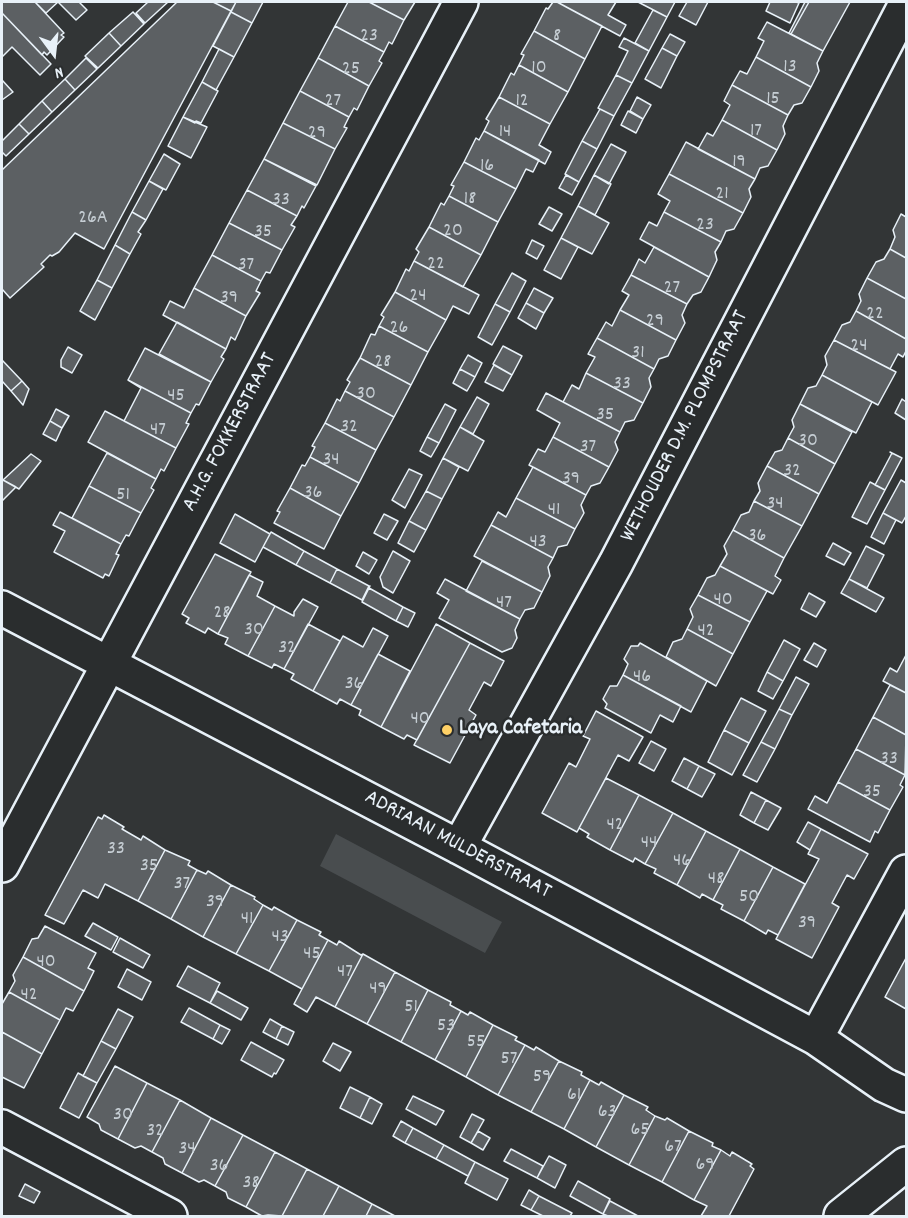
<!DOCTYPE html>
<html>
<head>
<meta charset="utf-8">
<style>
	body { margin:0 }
	#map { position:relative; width:908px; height:1218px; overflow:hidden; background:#323536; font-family:Dekko,sans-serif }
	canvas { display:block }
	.frame { position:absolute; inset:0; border:3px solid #e8f1f8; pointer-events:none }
	.north { position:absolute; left:24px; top:24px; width:60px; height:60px; -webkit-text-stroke:4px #2a2d2e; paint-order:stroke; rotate:165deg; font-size:16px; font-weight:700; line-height:24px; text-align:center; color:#e8f1f8 }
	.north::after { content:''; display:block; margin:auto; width:21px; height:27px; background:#e8f1f8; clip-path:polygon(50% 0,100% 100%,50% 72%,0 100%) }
</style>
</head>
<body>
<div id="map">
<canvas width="908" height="1218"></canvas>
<div class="frame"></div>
<div class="north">N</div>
</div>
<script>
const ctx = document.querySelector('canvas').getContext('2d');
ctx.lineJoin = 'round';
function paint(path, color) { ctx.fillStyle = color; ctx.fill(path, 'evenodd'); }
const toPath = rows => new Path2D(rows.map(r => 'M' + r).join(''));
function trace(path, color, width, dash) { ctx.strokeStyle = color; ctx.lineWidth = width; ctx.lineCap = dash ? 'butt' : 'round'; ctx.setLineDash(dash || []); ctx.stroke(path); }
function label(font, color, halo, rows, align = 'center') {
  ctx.font = font + ' Dekko,sans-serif'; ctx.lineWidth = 5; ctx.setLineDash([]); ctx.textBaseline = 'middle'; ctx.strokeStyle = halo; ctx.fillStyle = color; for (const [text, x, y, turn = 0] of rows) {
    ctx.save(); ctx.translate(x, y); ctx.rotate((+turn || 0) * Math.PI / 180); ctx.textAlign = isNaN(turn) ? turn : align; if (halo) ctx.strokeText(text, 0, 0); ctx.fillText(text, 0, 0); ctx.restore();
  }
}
const green = toPath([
	[336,834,502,922,485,953,320,866]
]);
const building = toPath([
	[2,2,35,2,64,33,61,35,64,37,47,55,44,52,42,55,2,13,2,2],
	[35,2,79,2,87,10,76,20,58,2,46,13,35,2],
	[148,2,168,2,145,23,136,13,148,2],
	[177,2,213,2,231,11,104,249,75,233,59,252,52,256,50,255,41,264,44,267,10,298,2,289,2,170,177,2],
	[213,2,236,2,231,11,213,2],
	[236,2,263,2,252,23,231,12,236,2],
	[348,2,369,2,404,20,392,44,389,42,384,52,335,26,348,2],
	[369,2,415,2,404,20,369,2],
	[553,2,557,2,602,26,585,59,534,31,546,8,548,9,553,2],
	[557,2,616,2,608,15,626,25,620,36,557,2],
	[638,2,675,2,667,17,638,2],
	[687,2,708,2,696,25,679,16,687,2],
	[770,2,796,2,799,3,790,23,766,11,770,2],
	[805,2,809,2,791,34,789,33,805,2],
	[809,2,850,2,823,51,791,34,809,2],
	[653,10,667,17,649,51,635,43,653,10],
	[133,12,144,24,121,46,109,33,133,12],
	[231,12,252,23,234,57,213,46,231,12],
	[2,13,51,64,40,75,12,47,2,57,2,13],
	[767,22,823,51,817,63,819,71,811,87,756,57,764,41,758,38,767,22],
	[335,26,384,52,379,61,382,63,369,86,318,58,335,26],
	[534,31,585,59,568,92,519,65,524,55,521,54,534,31],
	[109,33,121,46,98,68,85,56,109,33],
	[670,34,685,42,677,56,662,48,670,34],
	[624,38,649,51,632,83,616,75,628,51,619,47,624,38],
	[662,48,677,56,661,88,645,79,662,48],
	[219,49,234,57,216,90,202,82,219,49],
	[756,57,811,87,802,103,794,105,788,115,732,85,740,71,747,74,756,57],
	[86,58,97,69,75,90,65,79,86,58],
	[318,58,369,86,357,110,354,108,349,117,300,91,318,58],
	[519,65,568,92,550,124,499,97,511,73,514,75,519,65],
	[616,75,632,83,614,116,598,108,616,75],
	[65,79,75,90,52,112,42,101,65,79],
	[2,80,13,92,2,100,2,80],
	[202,82,218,91,201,123,196,121,195,123,183,117,202,82],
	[732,85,788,115,783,126,785,134,777,150,722,120,730,105,724,101,732,85],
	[300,91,349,117,344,127,347,128,335,149,283,123,300,91],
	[499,97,550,124,539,145,551,152,545,164,484,131,489,121,486,119,499,97],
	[637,97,651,105,643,119,630,111,637,97],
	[42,101,52,112,29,134,19,124,42,101],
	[600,109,614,116,597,149,582,141,600,109],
	[628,111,643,119,636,133,621,125,628,111],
	[183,117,207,127,191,158,168,146,183,117],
	[722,120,777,150,768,166,760,168,755,179,698,149,707,133,713,136,722,120],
	[283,123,335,149,317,185,264,159,283,123],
	[19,124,29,134,6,156,2,152,2,141,19,124],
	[484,131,539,160,533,172,526,169,516,189,464,162,476,138,479,140,484,131],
	[582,141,597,149,579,182,565,174,582,141],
	[686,142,755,179,749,189,751,197,743,213,669,174,686,142],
	[611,144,626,152,609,184,594,175,611,144],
	[164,154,180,164,166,190,149,181,164,154],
	[264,159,316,186,304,208,302,206,297,216,247,190,264,159],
	[464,162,516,189,498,222,449,196,454,186,451,185,464,162],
	[669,174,743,213,734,229,726,231,721,242,664,212,670,201,658,194,669,174],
	[566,175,579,182,572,195,559,188,566,175],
	[594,175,611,184,595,215,578,206,594,175],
	[149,181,163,189,146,220,132,212,149,181],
	[247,190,297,216,291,225,295,227,282,250,229,223,247,190],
	[449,196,498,222,481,255,429,227,441,203,444,205,449,196],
	[578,206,609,223,592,254,561,238,578,206],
	[549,207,562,214,552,231,539,224,549,207],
	[132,212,146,220,138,232,141,234,130,254,115,245,132,212],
	[664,212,721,242,715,252,717,260,709,277,640,239,649,222,657,226,664,212],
	[901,214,906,217,906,258,890,249,895,237,893,230,901,214],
	[229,223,282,250,270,273,266,272,261,281,212,255,229,223],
	[429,227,481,255,463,287,414,261,419,252,416,249,429,227],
	[561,238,578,247,561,279,544,270,561,238],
	[532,240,544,246,537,259,526,253,532,240],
	[115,245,130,254,112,288,97,280,115,245],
	[654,247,709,277,701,292,693,295,687,304,631,275,639,259,645,263,654,247],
	[890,249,906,258,906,299,867,278,876,262,884,259,890,249],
	[212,255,261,281,256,291,260,293,246,316,194,288,212,255],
	[414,261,479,295,469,314,453,306,446,320,395,292,406,269,409,271,414,261],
	[512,273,526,281,510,312,495,304,512,273],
	[631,275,687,304,682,315,685,323,676,340,620,310,629,295,622,291,631,275],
	[867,278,906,299,906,339,856,311,861,301,859,294,867,278],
	[97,280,112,288,95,320,80,311,97,280],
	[194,288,246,316,235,340,231,337,226,349,163,315,170,301,184,308,194,288],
	[534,288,553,298,544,313,526,303,534,288],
	[395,292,446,320,428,352,379,326,384,317,381,315,395,292],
	[526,303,544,313,536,329,518,318,526,303],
	[495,304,510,312,492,345,478,337,495,304],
	[620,310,676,340,668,356,659,359,654,369,597,338,606,322,612,326,620,310],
	[856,311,906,339,906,351,903,357,898,354,890,369,834,340,842,325,850,322,856,311],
	[177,322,226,349,221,357,224,359,211,382,159,354,177,322],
	[379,326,428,352,411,385,360,358,371,334,375,335,379,326],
	[597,338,654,369,649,378,651,387,643,403,586,373,595,357,588,354,597,338],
	[834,340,896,372,878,405,822,375,827,365,825,356,834,340],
	[503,346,522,356,512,375,493,364,503,346],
	[68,347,82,355,72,373,61,367,61,360,68,347],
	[145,348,211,382,199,405,196,404,191,413,128,380,145,348],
	[468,355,482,363,475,377,460,369,468,355],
	[360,358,411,385,394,417,345,391,350,382,347,380,360,358],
	[2,360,22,381,11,391,2,381,2,360],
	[494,365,512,375,503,391,485,382,494,365],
	[460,369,475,377,467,391,453,383,460,369],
	[586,373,643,403,634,420,625,422,620,432,563,402,572,385,579,389,586,373],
	[822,375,872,402,856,433,800,404,808,388,816,386,822,375],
	[128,380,191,413,186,423,189,424,176,448,124,421,141,388,128,380],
	[22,381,29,389,23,405,11,391,22,381],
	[345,391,394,417,376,450,325,423,337,399,340,401,345,391],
	[546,393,620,432,615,442,618,450,609,467,553,437,560,423,537,410,546,393],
	[477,397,489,404,473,434,460,427,477,397],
	[902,399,906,402,906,420,895,413,902,399],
	[445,404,456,410,439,443,427,437,445,404],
	[800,404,852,432,835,464,788,438,794,427,792,420,800,404],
	[56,409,69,416,62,428,50,421,56,409],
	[105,411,176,448,164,471,161,469,156,479,88,442,105,411],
	[50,421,62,428,56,441,43,434,50,421],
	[325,423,376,450,359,483,310,457,315,447,312,446,325,423],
	[460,427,484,441,468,471,443,458,460,427],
	[427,437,439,443,431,457,420,451,427,437],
	[553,437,609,467,600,483,591,486,586,495,529,465,538,449,545,452,553,437],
	[788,438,835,464,819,494,767,466,775,452,782,450,788,438],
	[890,452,902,458,885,490,875,485,892,453,890,452],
	[107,453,156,479,151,488,154,490,141,513,89,486,107,453],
	[31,454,41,461,19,489,3,480,31,454],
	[310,457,359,483,341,516,290,488,302,465,305,466,310,457],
	[443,458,459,467,442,499,426,491,443,458],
	[767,466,819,494,802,526,754,501,760,491,758,483,767,466],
	[533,467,586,495,581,505,584,513,575,529,516,498,533,467],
	[409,469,422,475,405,508,392,500,409,469],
	[3,480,16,487,2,501,2,482,3,480],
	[901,480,906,483,906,516,902,523,883,513,901,480],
	[870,482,885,490,867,524,852,517,870,482],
	[89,486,141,513,129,536,126,535,121,544,72,518,89,486],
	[290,488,341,516,324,549,274,523,280,512,277,511,290,488],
	[426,491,442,499,426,530,409,521,426,491],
	[516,498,575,529,567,545,558,547,553,558,491,525,498,512,506,517,516,498],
	[754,501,802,526,784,558,733,530,741,515,749,512,754,501],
	[60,512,121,544,116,554,119,555,109,576,105,574,103,578,54,552,65,531,53,525,60,512],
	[883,513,896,520,884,544,871,537,883,513],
	[235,514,270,534,255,562,220,543,235,514],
	[384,514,398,521,387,540,374,533,384,514],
	[409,521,426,530,414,552,398,543,409,521],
	[491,525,553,558,548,567,550,576,542,592,474,556,491,525],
	[733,530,784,558,775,576,781,580,773,594,720,566,727,554,724,546,733,530],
	[271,532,304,551,296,565,263,547,271,532],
	[833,543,851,553,844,565,826,556,833,543],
	[866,546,884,555,867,588,849,579,866,546],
	[304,551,337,569,330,583,296,565,304,551],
	[393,551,410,561,393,593,383,587,380,577,393,551],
	[363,552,377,560,369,574,356,566,363,552],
	[215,554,251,572,218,634,208,628,205,633,186,623,189,618,182,614,215,554],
	[482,561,542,592,534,608,525,610,520,619,466,591,482,561],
	[720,566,767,591,750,622,698,595,707,578,715,575,720,566],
	[337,569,369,586,362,600,330,583,337,569],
	[249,575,263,582,257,596,275,606,248,656,225,644,228,638,218,634,249,575],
	[445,579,520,619,515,630,517,638,512,648,502,652,439,618,449,600,437,593,445,579],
	[849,579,884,598,876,612,841,593,849,579],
	[370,586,369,588,403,607,396,621,362,602,370,586],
	[809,593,825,602,816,617,801,609,809,593],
	[698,595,750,622,733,654,687,629,693,617,690,609,698,595],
	[303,599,318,607,284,669,274,664,272,668,248,656,275,606,294,616,294,612,303,599],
	[403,607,415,613,408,627,396,621,403,607],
	[308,624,340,641,313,691,291,679,294,674,284,669,308,624],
	[436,624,470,643,417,740,407,735,404,739,381,727,436,624],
	[373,628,388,636,351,705,340,699,337,704,313,691,343,636,363,647,373,628],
	[687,629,733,654,716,686,666,657,673,642,682,639,687,629],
	[784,640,800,649,783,681,767,672,784,640],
	[470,643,504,661,491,686,484,682,469,710,476,715,450,763,414,745,470,643],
	[640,643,707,681,691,712,623,675,628,664,624,659,631,646,638,646,640,643],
	[814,643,826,650,817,667,804,660,814,643],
	[378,654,410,671,381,727,359,715,361,710,351,705,378,654],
	[906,655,906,693,883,681,890,668,897,672,906,655],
	[767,672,783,681,773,699,758,691,767,672],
	[623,675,681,706,673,722,660,715,651,733,605,708,607,704,603,699,610,686,617,686,623,675],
	[796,677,809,684,792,715,779,709,796,677],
	[890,685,906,693,906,735,873,717,890,685],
	[741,698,766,711,749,743,724,730,741,698],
	[779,709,792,715,775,749,761,742,779,709],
	[596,711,643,737,629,761,618,755,577,832,542,813,569,763,576,767,590,739,583,736,596,711],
	[873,717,906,735,905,775,856,749,873,717],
	[724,730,749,743,732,775,708,762,724,730],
	[651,741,666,749,654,771,639,763,651,741],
	[761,742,775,749,757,782,743,775,761,742],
	[856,749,905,775,900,785,903,787,890,810,838,782,856,749],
	[684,758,699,766,687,789,672,781,684,758],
	[699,766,715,774,702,797,687,789,699,766],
	[606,778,639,795,610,850,587,837,589,834,579,828,606,778],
	[838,782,890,810,878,833,875,831,870,842,808,809,815,796,827,803,838,782],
	[751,792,766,800,754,823,740,815,751,792],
	[639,795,673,813,645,864,635,858,633,862,610,850,639,795],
	[766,800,781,808,768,830,754,823,766,800],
	[673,813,706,831,677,885,654,873,656,869,645,864,673,813],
	[104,815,124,827,122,829,141,840,143,836,165,850,138,901,105,884,98,898,83,890,64,924,45,915,98,817,102,819,104,815],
	[808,822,821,829,810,850,797,842,808,822],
	[821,829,868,854,854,879,847,875,832,903,839,907,812,958,776,939,819,859,808,854,821,829],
	[706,831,740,849,713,900,702,894,700,898,677,885,706,831],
	[740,849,773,867,744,921,721,909,723,905,713,900,740,849],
	[165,850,190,861,188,865,197,870,171,919,138,901,165,850],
	[773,867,805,884,778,935,768,930,766,934,744,921,773,867],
	[197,870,206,874,208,871,231,885,203,937,171,919,197,870],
	[231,885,255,897,254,899,263,905,236,954,203,937,231,885],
	[263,905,272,910,274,907,297,920,269,971,236,954,263,905],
	[297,920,321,932,319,935,328,940,302,989,269,971,297,920],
	[93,923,118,937,111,950,85,936,93,923],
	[45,926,96,953,88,968,94,971,84,991,23,957,32,939,38,938,45,926],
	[120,938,150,955,143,968,113,952,120,938],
	[328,940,337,945,339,941,361,955,363,954,335,1007,316,997,307,1012,294,1004,328,940],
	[363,954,395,972,367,1024,335,1007,363,954],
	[23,957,84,991,73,1011,66,1008,60,1020,9,992,15,981,13,975,23,957],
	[906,958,906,1009,885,997,906,958],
	[188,966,220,983,210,1003,177,986,188,966],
	[127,969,151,982,142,1000,118,987,127,969],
	[395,972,428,990,401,1042,367,1024,395,972],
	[428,990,451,1002,450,1005,461,1011,435,1060,401,1042,428,990],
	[217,991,248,1008,241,1020,210,1003,217,991],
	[9,992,60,1020,42,1054,2,1032,2,1004,9,992],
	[189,1008,220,1025,213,1039,181,1022,189,1008],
	[118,1009,133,1017,116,1049,101,1041,118,1009],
	[461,1011,468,1015,470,1012,493,1025,466,1077,435,1060,461,1011],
	[270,1019,282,1026,276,1039,263,1032,270,1019],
	[220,1025,230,1030,222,1044,213,1039,220,1025],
	[493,1025,517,1037,515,1040,525,1045,498,1095,466,1077,493,1025],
	[282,1026,294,1032,288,1045,276,1039,282,1026],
	[2,1032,42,1054,24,1088,2,1077,2,1032],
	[101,1041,116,1049,97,1083,83,1076,101,1041],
	[251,1042,284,1060,276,1074,274,1073,272,1077,241,1060,251,1042],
	[333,1043,351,1052,340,1071,323,1061,333,1043],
	[525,1045,534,1050,536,1047,559,1061,531,1112,498,1095,525,1045],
	[559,1061,582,1072,581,1075,590,1080,564,1129,531,1112,559,1061],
	[115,1066,147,1083,118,1139,101,1130,99,1124,87,1117,115,1066],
	[78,1073,97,1083,79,1118,60,1108,78,1073],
	[590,1080,599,1085,601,1082,624,1095,596,1147,564,1129,590,1080],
	[147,1083,180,1100,152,1152,141,1146,135,1148,118,1139,147,1083],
	[350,1087,370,1097,360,1118,340,1108,350,1087],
	[624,1095,648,1107,646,1110,655,1116,629,1165,596,1147,624,1095],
	[413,1096,444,1111,436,1125,406,1109,413,1096],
	[370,1097,382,1104,372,1124,360,1118,370,1097],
	[180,1100,211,1118,182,1173,165,1164,163,1158,152,1152,180,1100],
	[472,1114,484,1120,471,1143,460,1137,472,1114],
	[655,1116,665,1120,667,1118,689,1131,662,1182,629,1165,655,1116],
	[211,1118,243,1135,215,1186,204,1180,199,1182,182,1173,211,1118],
	[401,1121,413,1128,405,1143,393,1136,401,1121],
	[413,1128,444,1145,436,1159,405,1143,413,1128],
	[478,1131,490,1138,483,1150,471,1143,478,1131],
	[689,1131,713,1143,712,1146,721,1150,694,1200,662,1182,689,1131],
	[243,1135,275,1152,246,1207,228,1198,226,1192,215,1186,243,1135],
	[444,1145,475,1162,468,1176,436,1159,444,1145],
	[511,1149,543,1166,537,1178,504,1161,511,1149],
	[721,1150,730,1156,732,1152,752,1164,750,1166,754,1169,729,1216,701,1216,707,1206,694,1200,721,1150],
	[275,1152,307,1169,282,1216,268,1215,262,1216,246,1207,275,1152],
	[549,1156,566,1165,555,1188,537,1178,549,1156],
	[475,1162,508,1179,497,1200,465,1183,475,1162],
	[307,1169,339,1186,323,1216,282,1216,307,1169],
	[578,1181,610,1199,603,1214,570,1196,578,1181],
	[25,1184,40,1192,34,1203,19,1196,25,1184],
	[339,1186,372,1204,366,1216,323,1216,339,1186],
	[529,1190,539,1196,531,1210,521,1205,529,1190],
	[539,1196,572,1213,570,1216,543,1216,531,1210,539,1196],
	[610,1201,638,1216,608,1216,603,1214,610,1201],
	[372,1204,395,1216,366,1216,372,1204]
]);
const street = toPath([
	[2,608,459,847,816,1038,884,1085,906,1095],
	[459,847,616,563,906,4],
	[2,865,461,2],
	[816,1038,906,872],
	[2,1127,170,1216],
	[841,1216,906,1164]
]);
const markers = [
	[447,730,6,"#ffd166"]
];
const numberNames = [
	["23",369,37],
	["8",557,37],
	["13",790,68],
	["10",539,69],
	["25",351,70],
	["15",773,100],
	["27",333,102],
	["12",522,102],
	["17",756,132],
	["14",505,133],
	["29",317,134],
	["19",739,163],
	["16",487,167],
	["21",722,195],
	["18",470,200],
	["33",281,201],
	["26A",93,219],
	["23",705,226],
	["20",453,232],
	["35",263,233],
	["22",436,265],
	["37",246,266],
	["27",672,289],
	["24",418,297],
	["39",229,299],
	["22",875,315],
	["29",655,322],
	["26",399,329],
	["24",859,347],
	["31",638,354],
	["28",383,363],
	["33",622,385],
	["30",366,395],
	["45",176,397],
	["35",605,416],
	["32",349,428],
	["47",158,431],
	["30",808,442],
	["37",588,448],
	["34",331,461],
	["32",792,472],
	["39",571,480],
	["36",313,494],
	["51",123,496],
	["34",775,505],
	["41",554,511],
	["36",757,537],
	["43",538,543],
	["40",723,601],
	["47",504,604],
	["28",222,614],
	["30",254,631],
	["42",706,632],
	["32",287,649],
	["46",642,678],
	["36",354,685],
	["40",420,720],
	["33",889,760],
	["35",872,793],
	["42",615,826],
	["44",649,844],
	["33",116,850],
	["46",682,862],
	["35",149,867],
	["48",716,880],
	["37",182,885],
	["50",749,898],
	["39",215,903],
	["41",247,920],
	["39",807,924],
	["43",280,938],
	["45",312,955],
	["40",46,963],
	["47",345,973],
	["49",378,990],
	["42",29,996],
	["51",411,1008],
	["53",446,1027],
	["55",476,1043],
	["57",509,1060],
	["59",542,1078],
	["61",574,1096],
	["63",607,1113],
	["30",123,1116],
	["65",640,1131],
	["32",155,1132],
	["67",673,1148],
	["34",187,1150],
	["69",705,1166],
	["36",219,1167],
	["38",251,1184]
];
const streetNames = [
	["WETHOUDER D.M. PLOMPSTRAAT",686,427,-63],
	["A.H.G. FOKKERSTRAAT",231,433,-62],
	["ADRIAAN MULDERSTRAAT",457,846,28]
];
const poiNames = [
	["Laya Cafetaria",459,730]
];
paint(green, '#494d4f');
paint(building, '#5c6063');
trace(building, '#e8f1f8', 1.5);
trace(street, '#e8f1f8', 38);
trace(street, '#2a2d2e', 33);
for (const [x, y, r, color] of markers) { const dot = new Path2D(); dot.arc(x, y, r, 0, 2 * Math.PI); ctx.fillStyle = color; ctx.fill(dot); trace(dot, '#2a2d2e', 2); }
label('20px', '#c5cdd3', null, numberNames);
label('22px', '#e8f1f8', '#2a2d2e', streetNames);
label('bold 22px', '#e8f1f8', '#2a2d2e', poiNames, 'left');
</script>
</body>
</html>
